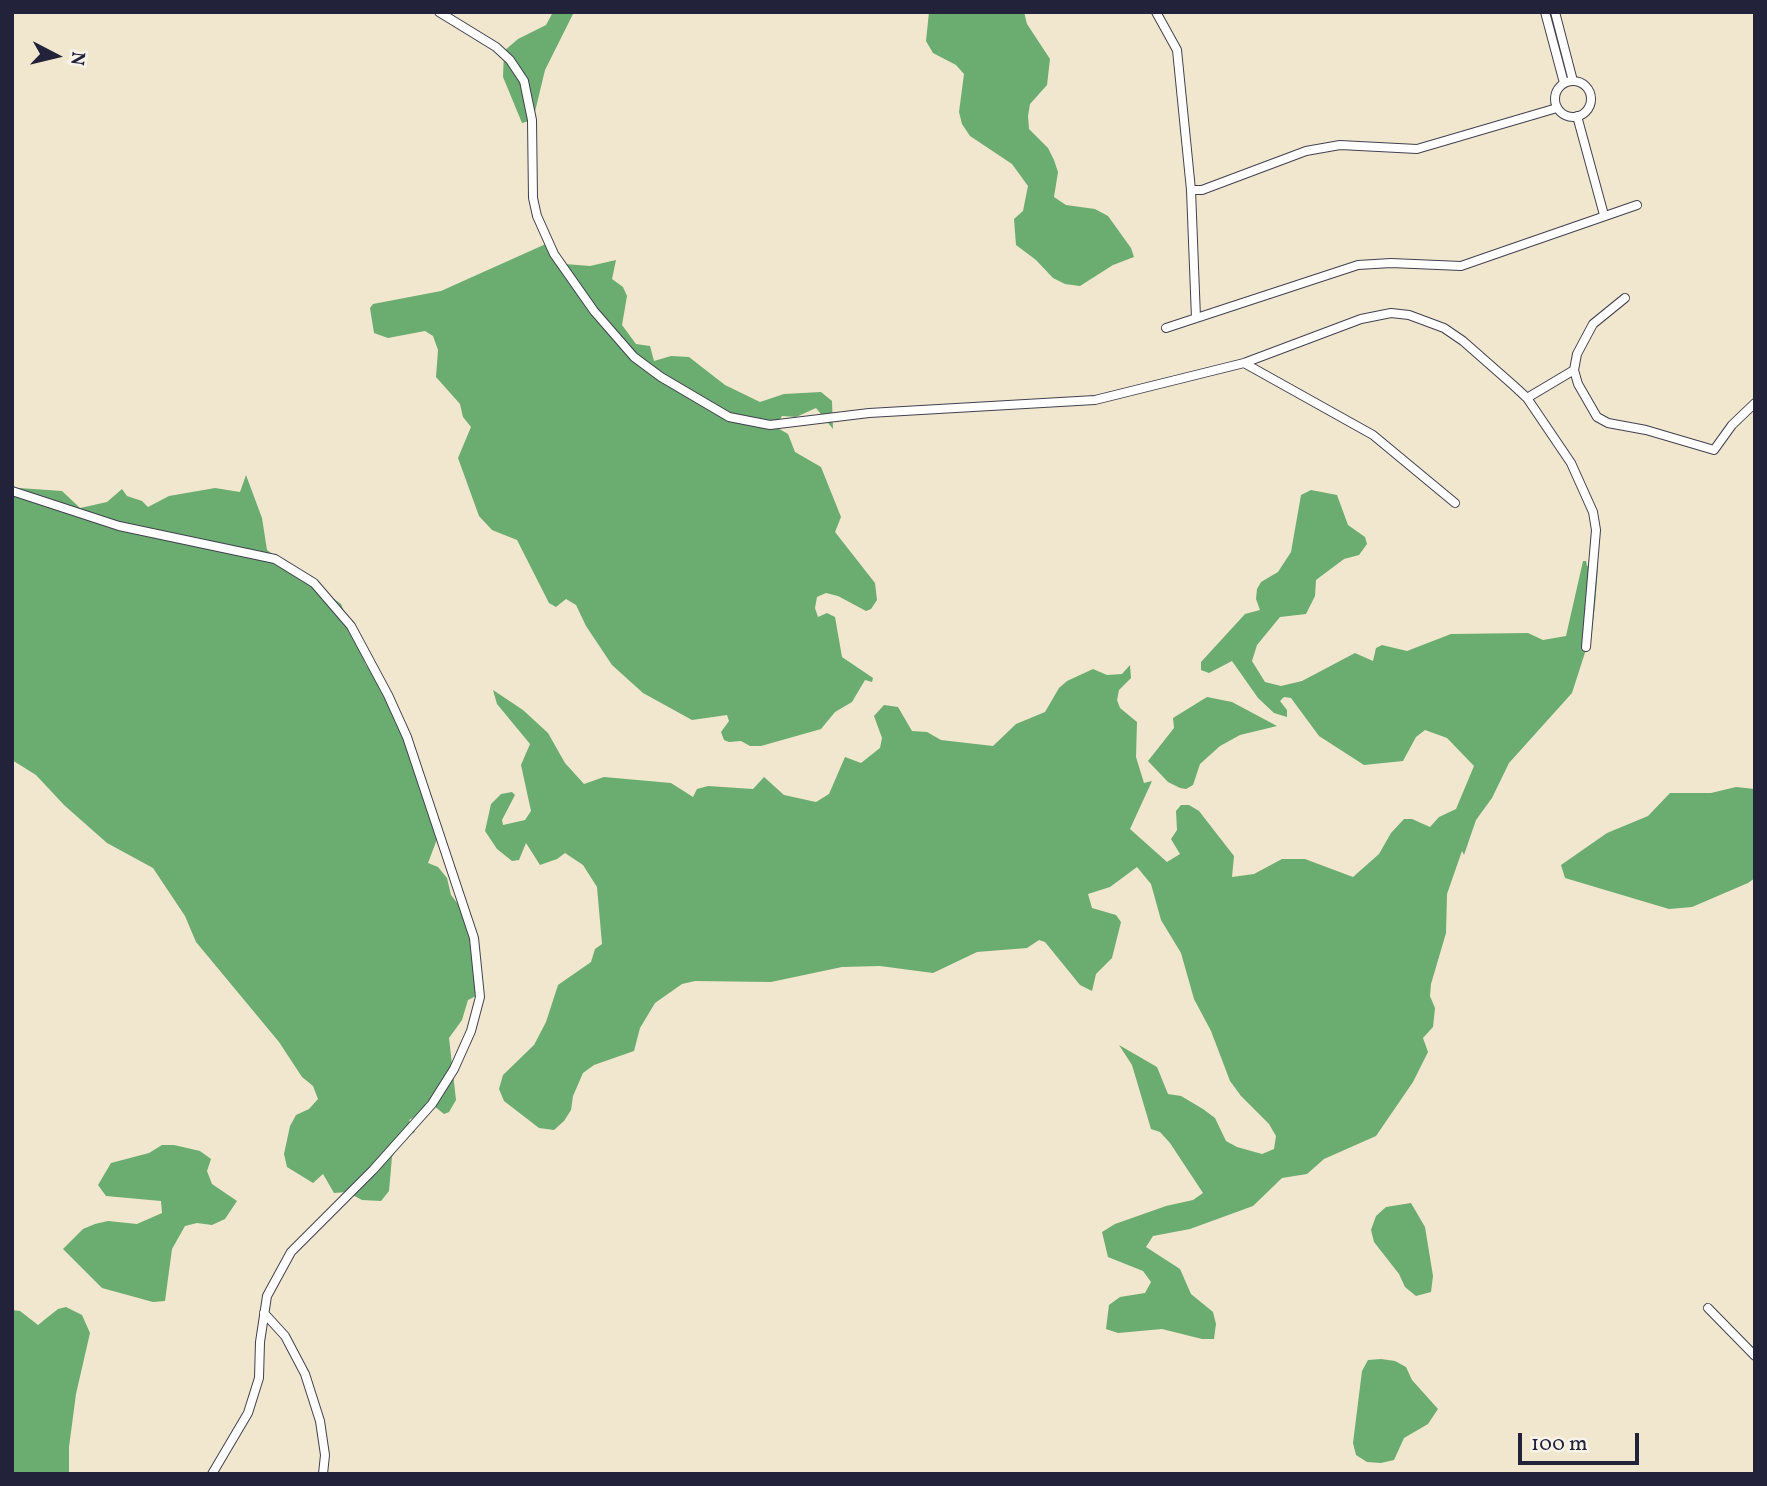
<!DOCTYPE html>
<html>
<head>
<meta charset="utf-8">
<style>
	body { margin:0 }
	#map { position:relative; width:1767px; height:1486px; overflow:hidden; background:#f1e7ce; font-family:Vollkorn,serif }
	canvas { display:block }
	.frame { position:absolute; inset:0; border:14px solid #22223b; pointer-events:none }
	.north { position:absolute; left:21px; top:21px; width:70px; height:70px; -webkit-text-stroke:5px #f7f3e8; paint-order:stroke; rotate:97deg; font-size:19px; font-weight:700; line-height:28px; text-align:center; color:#22223b }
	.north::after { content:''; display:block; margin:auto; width:24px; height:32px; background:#22223b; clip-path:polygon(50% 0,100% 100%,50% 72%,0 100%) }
	.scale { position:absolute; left:1518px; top:1433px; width:121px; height:32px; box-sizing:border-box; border:4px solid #22223b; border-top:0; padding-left:9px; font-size:21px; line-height:24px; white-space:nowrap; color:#22223b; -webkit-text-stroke:5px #f7f3e8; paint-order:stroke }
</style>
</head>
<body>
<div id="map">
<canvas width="1767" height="1486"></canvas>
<div class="frame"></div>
<div class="north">N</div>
<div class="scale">100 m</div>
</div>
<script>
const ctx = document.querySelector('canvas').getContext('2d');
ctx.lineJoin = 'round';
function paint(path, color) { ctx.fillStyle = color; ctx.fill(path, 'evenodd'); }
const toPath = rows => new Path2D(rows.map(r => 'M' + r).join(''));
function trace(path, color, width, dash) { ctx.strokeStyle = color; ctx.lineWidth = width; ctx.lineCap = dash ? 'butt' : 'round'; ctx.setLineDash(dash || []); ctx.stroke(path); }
const forest = toPath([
	[553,12,574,12,545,70,533,120,522,123,503,77,504,51,518,39,546,25],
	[929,12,1024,12,1027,24,1050,59,1047,85,1030,104,1028,116,1029,129,1048,148,1054,160,1058,172,1054,197,1066,205,1095,209,1108,216,1131,248,1134,257,1113,265,1080,286,1065,284,1053,278,1036,260,1016,245,1014,219,1023,211,1028,186,1012,164,970,136,962,124,959,112,964,74,956,65,933,53,926,41],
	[548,243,565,264,590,266,616,260,612,279,623,287,627,296,622,325,636,344,650,346,654,361,671,356,689,357,725,385,760,402,784,394,821,392,832,401,833,429,816,408,796,417,782,416,776,427,788,434,795,452,821,467,841,517,835,532,875,583,877,600,871,609,866,611,838,596,826,593,817,597,815,608,818,617,827,613,835,617,842,657,873,678,872,682,865,680,852,702,835,712,821,729,761,746,750,746,741,741,729,742,724,740,721,732,729,721,727,715,692,720,643,693,612,665,586,626,576,605,566,599,556,607,549,603,517,540,492,530,479,516,458,458,471,427,463,417,460,404,436,377,438,350,433,336,425,331,388,338,374,333,370,308,373,304,441,291],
	[246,475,262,518,267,550,341,604,366,665,381,684,383,695,395,704,439,834,428,863,438,867,447,878,451,895,461,908,474,950,480,994,468,1000,462,1020,449,1038,456,1100,449,1112,444,1114,434,1106,409,1120,415,1132,403,1139,392,1157,389,1191,381,1201,362,1200,347,1192,334,1193,323,1174,313,1183,287,1167,284,1154,290,1126,296,1115,309,1109,318,1099,313,1086,302,1077,279,1042,196,942,185,916,153,868,107,843,64,805,36,775,12,760,14,491,19,488,62,491,80,508,107,502,122,489,127,496,142,501,148,507,169,496,215,488,240,492],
	[1311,490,1337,495,1348,525,1365,537,1367,544,1359,555,1344,559,1316,580,1315,596,1306,614,1280,617,1257,645,1252,661,1265,682,1281,686,1302,681,1355,653,1373,661,1376,648,1382,645,1407,651,1451,634,1528,633,1543,640,1566,636,1583,561,1586,561,1587,566,1598,567,1595,605,1592,631,1572,693,1509,763,1492,798,1476,820,1464,855,1462,851,1447,894,1446,933,1431,984,1430,996,1435,1008,1433,1027,1423,1038,1428,1052,1413,1082,1376,1136,1324,1159,1307,1174,1282,1178,1253,1206,1190,1229,1153,1236,1146,1247,1180,1269,1191,1294,1213,1312,1216,1324,1214,1339,1202,1339,1162,1329,1118,1333,1106,1329,1109,1305,1120,1297,1145,1293,1151,1282,1143,1271,1108,1257,1102,1232,1115,1224,1166,1206,1193,1200,1203,1193,1170,1143,1160,1132,1151,1129,1132,1065,1119,1045,1157,1067,1168,1094,1181,1096,1203,1109,1215,1118,1226,1141,1237,1147,1262,1154,1274,1149,1276,1136,1269,1124,1241,1096,1230,1081,1211,1031,1194,999,1181,953,1161,920,1151,884,1137,867,1110,887,1088,894,1092,908,1116,915,1121,922,1112,958,1096,974,1092,991,1080,985,1045,942,1039,940,1027,948,977,952,933,973,880,966,842,967,771,982,695,981,682,984,655,1003,640,1028,634,1051,594,1065,583,1073,573,1096,571,1110,564,1121,554,1130,539,1128,504,1101,499,1089,503,1075,534,1045,546,1022,558,985,591,962,595,949,602,944,597,887,583,865,565,853,557,859,540,865,526,843,519,860,512,861,497,849,485,831,491,804,501,794,512,792,515,795,502,820,503,825,525,820,531,811,521,765,530,744,497,704,493,690,523,710,548,733,565,763,584,784,604,777,671,783,693,797,697,789,708,786,753,789,764,777,784,795,816,802,829,794,845,757,861,763,880,748,882,738,874,716,884,705,898,707,912,731,927,732,941,740,993,746,1016,724,1045,712,1059,688,1067,681,1093,669,1107,675,1122,674,1130,665,1131,678,1119,690,1117,700,1120,708,1137,722,1136,757,1144,783,1152,781,1130,829,1167,862,1180,854,1171,839,1177,830,1176,811,1181,805,1189,805,1199,811,1234,856,1232,877,1254,874,1282,859,1305,859,1353,877,1379,854,1391,833,1404,819,1412,819,1430,827,1439,817,1456,809,1474,766,1447,738,1425,730,1416,737,1403,761,1364,765,1319,736,1291,698,1284,697,1280,701,1287,710,1287,717,1274,713,1258,698,1232,661,1209,673,1201,670,1201,662,1245,614,1260,610,1256,599,1257,589,1261,582,1278,572,1291,552,1301,495],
	[1207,697,1232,702,1277,726,1240,735,1220,746,1200,764,1193,785,1186,789,1180,788,1168,782,1148,761,1174,728,1173,718],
	[1736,787,1755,789,1755,878,1748,883,1692,907,1669,909,1565,878,1561,865,1607,833,1648,816,1670,793,1711,793],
	[162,1145,174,1145,200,1151,211,1159,207,1171,212,1184,237,1201,225,1219,212,1225,197,1223,185,1226,172,1249,165,1301,153,1302,102,1288,63,1249,83,1229,95,1224,108,1221,137,1224,162,1213,161,1201,106,1196,98,1185,111,1163,149,1153],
	[1411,1203,1425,1227,1433,1276,1431,1292,1416,1296,1405,1287,1399,1274,1374,1242,1371,1230,1376,1216,1386,1207],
	[66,1307,82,1315,90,1333,76,1394,69,1447,69,1474,12,1474,12,1310,20,1311,38,1325,58,1309],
	[1381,1359,1395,1361,1406,1367,1412,1380,1438,1409,1428,1424,1404,1438,1394,1460,1381,1463,1367,1462,1356,1455,1353,1443,1362,1371,1368,1360]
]);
const street = toPath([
	[439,12,496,47,510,60,524,81,532,120,533,198,537,216,554,254,594,311,634,357,661,377,729,417,770,425,869,413,1095,400,1244,363,1361,319,1391,313,1409,315,1444,328,1463,341,1513,385,1527,398,1571,463,1593,512,1596,530,1586,647],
	[1156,12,1177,50,1191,190,1196,318],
	[1545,12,1564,83],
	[1555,12,1573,81],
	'1555 99a18 18 0 1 1 36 0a18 18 0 1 1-36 0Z',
	[1577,116,1604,215],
	[1191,190,1202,190,1306,151,1340,145,1417,149,1557,108],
	[1625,298,1593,324,1577,354,1574,370,1578,384,1597,417,1608,423,1646,430,1714,450,1732,425,1755,403],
	[1166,328,1358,265,1391,263,1461,266,1637,205],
	[1244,363,1373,435,1455,503],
	[1527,398,1574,370],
	[12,491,119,526,275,559,314,583,351,626,388,695,407,737,474,938,480,997,471,1031,454,1069,432,1104,373,1170,291,1252,267,1296,260,1342,259,1378,248,1413,212,1474],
	[1708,1308,1755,1356],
	[264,1313,285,1336,305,1374,320,1421,325,1455,323,1474]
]);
paint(forest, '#6bac70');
trace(street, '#414051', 10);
trace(street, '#fff', 8);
</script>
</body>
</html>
